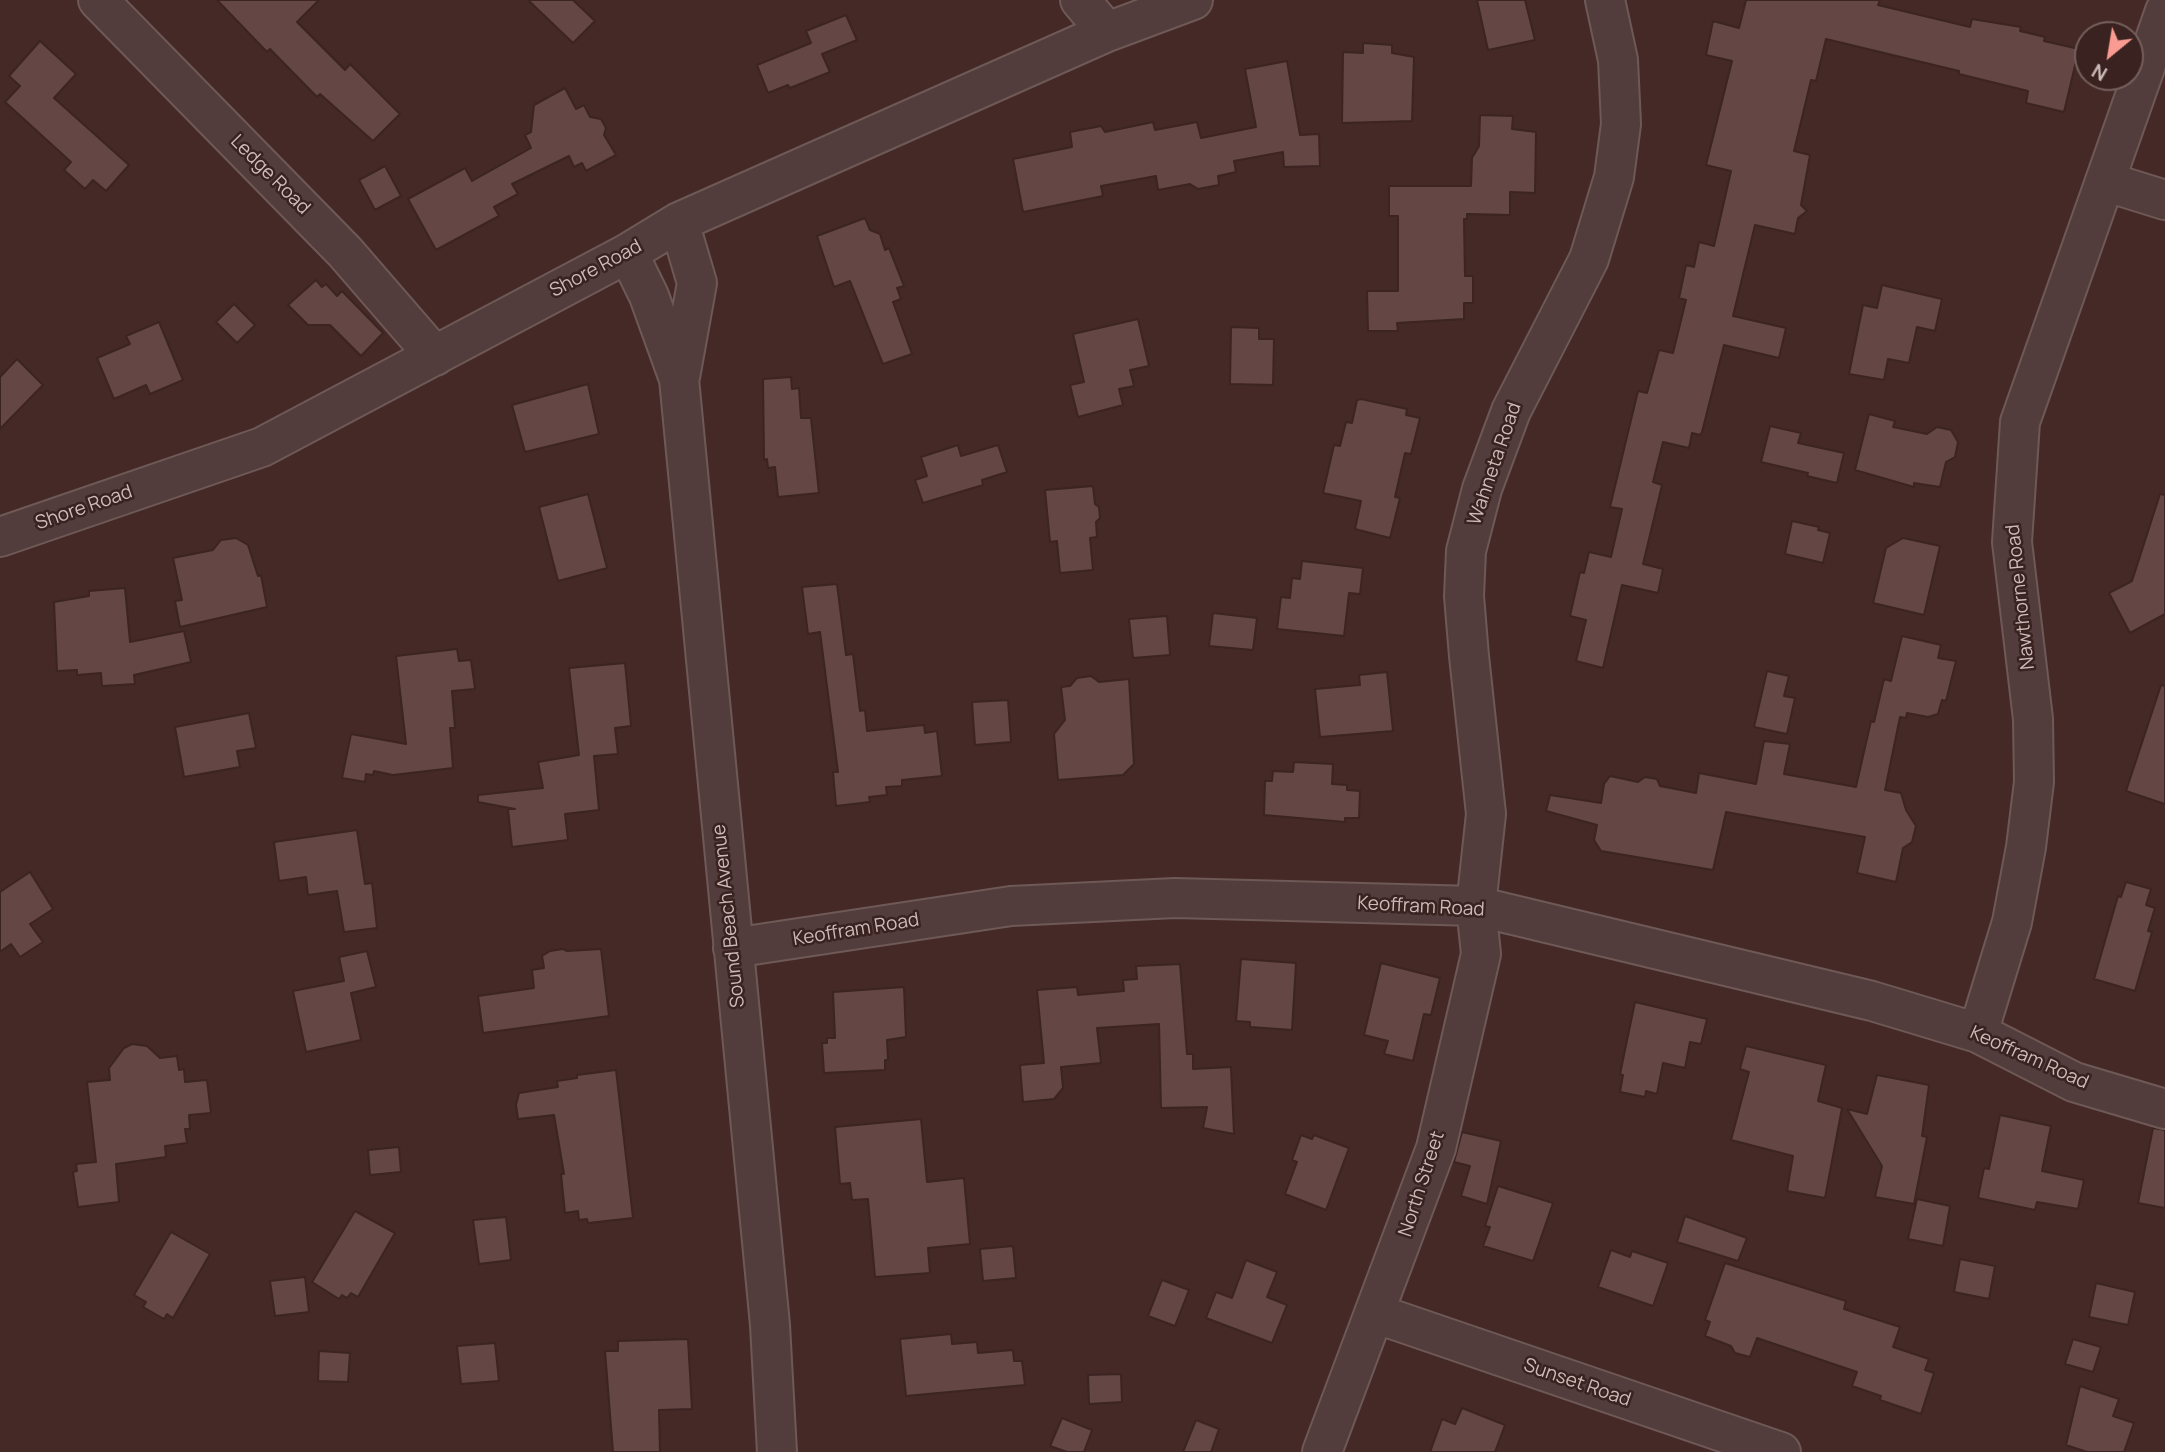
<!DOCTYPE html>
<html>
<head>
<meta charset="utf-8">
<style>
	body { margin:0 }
	#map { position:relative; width:2165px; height:1452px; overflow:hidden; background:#442927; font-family:Manrope,sans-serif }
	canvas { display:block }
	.north { position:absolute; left:2074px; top:21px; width:70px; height:70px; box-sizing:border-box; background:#392220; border:2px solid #745f5d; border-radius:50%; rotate:210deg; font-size:19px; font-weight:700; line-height:28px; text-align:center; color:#cdbbb9 }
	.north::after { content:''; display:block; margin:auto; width:24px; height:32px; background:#f99b92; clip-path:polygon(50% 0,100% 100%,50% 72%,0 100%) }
</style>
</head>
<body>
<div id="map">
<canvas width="2165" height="1452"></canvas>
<div class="north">N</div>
</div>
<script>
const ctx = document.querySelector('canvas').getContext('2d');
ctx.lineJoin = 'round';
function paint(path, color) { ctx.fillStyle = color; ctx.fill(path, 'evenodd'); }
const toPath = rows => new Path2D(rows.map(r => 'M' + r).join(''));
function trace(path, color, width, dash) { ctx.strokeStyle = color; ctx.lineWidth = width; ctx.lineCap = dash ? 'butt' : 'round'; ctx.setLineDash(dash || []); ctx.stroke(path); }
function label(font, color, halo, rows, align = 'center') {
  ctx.font = font + ' Manrope,sans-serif'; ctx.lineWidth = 5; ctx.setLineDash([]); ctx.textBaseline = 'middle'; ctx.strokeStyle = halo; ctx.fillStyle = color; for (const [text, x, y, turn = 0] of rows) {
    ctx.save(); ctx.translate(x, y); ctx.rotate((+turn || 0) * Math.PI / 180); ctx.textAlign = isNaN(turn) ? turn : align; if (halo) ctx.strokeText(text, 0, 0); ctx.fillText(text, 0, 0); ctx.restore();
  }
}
const building = toPath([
	[217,0,319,0,297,22,345,70,350,64,400,114,373,141,320,94,317,97,270,49,267,52,217,0],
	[528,0,573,0,595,21,573,43,528,0],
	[1477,0,1525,0,1535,40,1488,50,1477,0],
	[1746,0,1880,0,1878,5,1970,27,1972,19,2021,27,2020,31,2045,37,2044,41,2079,49,2064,112,2026,103,2028,91,1959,74,1959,71,1826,39,1816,81,1811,80,1794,151,1810,155,1801,205,1807,211,1798,218,1795,234,1755,225,1733,316,1786,328,1779,358,1724,345,1702,432,1700,435,1692,433,1689,448,1663,442,1653,482,1662,485,1643,564,1663,569,1658,593,1622,585,1603,668,1576,661,1586,620,1570,616,1580,572,1584,573,1589,552,1611,557,1622,509,1610,507,1638,391,1647,393,1659,350,1673,353,1686,300,1679,298,1686,265,1694,267,1699,242,1714,246,1731,171,1706,165,1732,61,1706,55,1713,21,1739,28,1746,0],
	[846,15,857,40,822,54,830,72,790,88,788,85,768,93,757,65,811,43,806,31,846,15],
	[40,41,76,74,54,98,129,165,106,191,93,180,85,189,64,170,71,162,5,102,20,86,9,76,40,41],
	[1363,43,1392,45,1392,53,1414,57,1412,121,1342,123,1343,52,1363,53,1363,43],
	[1287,61,1300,135,1319,134,1320,166,1284,167,1283,152,1234,161,1236,172,1218,176,1219,185,1198,189,1190,184,1158,190,1156,176,1101,186,1103,196,1023,212,1013,159,1072,147,1070,132,1101,126,1105,132,1153,122,1155,130,1197,122,1201,138,1256,127,1245,69,1287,61],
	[565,88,576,109,584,105,590,117,601,119,606,128,604,135,616,155,586,171,582,163,574,167,569,156,512,184,518,194,494,207,499,216,436,250,408,199,465,168,472,181,531,148,525,135,531,132,534,105,565,88],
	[1480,115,1513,116,1512,129,1536,132,1535,193,1510,192,1510,215,1467,214,1467,219,1464,219,1465,276,1473,276,1473,303,1464,303,1464,319,1397,323,1398,331,1368,331,1367,291,1398,291,1398,216,1389,216,1389,186,1471,186,1472,158,1479,146,1480,115],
	[385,166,401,196,375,210,359,180,385,166],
	[865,218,870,230,880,234,885,250,889,248,904,286,897,288,901,299,893,302,912,354,883,364,850,281,834,287,817,236,865,218],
	[316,280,322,287,326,284,337,296,342,291,383,333,361,356,330,325,308,325,288,305,316,280],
	[1882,285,1942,299,1935,331,1917,327,1909,363,1888,359,1884,380,1849,374,1863,305,1877,308,1882,285],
	[234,304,255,325,237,343,216,322,234,304],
	[1138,319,1149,366,1130,370,1134,386,1119,389,1123,405,1078,417,1070,385,1084,382,1073,334,1138,319],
	[159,322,183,380,150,394,146,385,114,399,97,358,130,344,126,336,159,322],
	[1231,327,1259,328,1259,339,1274,339,1273,385,1230,384,1231,327],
	[17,359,43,385,0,429,0,377,17,359],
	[791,377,792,389,799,388,801,418,811,418,819,493,778,497,775,467,768,468,767,459,764,460,763,379,791,377],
	[588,384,599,434,525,452,512,405,588,384],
	[1361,399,1407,409,1406,415,1420,418,1411,454,1405,453,1395,497,1400,498,1390,538,1355,529,1361,501,1323,493,1334,445,1340,446,1346,422,1352,423,1357,400,1361,399],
	[1869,414,1895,421,1893,427,1927,434,1937,427,1951,430,1958,442,1955,457,1946,462,1940,487,1914,483,1914,487,1855,470,1869,414],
	[1770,426,1801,433,1798,443,1844,453,1837,483,1807,476,1808,473,1761,462,1770,426],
	[958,445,961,456,998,445,1007,472,982,480,983,485,923,503,915,480,927,476,921,457,958,445],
	[1093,486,1095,504,1099,507,1100,518,1096,522,1097,537,1090,538,1093,570,1060,573,1057,541,1050,542,1045,490,1093,486],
	[588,494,607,568,558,581,539,507,588,494],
	[2160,494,2165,495,2165,614,2130,633,2109,593,2132,581,2160,494],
	[1792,521,1819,527,1818,530,1830,533,1823,563,1785,554,1792,521],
	[236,538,248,545,258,576,261,575,267,607,180,627,175,601,182,600,173,558,213,550,221,540,236,538],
	[1903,538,1940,546,1924,615,1873,603,1886,548,1903,538],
	[1302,561,1363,568,1360,594,1349,593,1344,636,1277,629,1281,597,1290,598,1292,578,1300,579,1302,561],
	[837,584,846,655,853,654,860,711,865,710,867,731,924,725,925,733,937,731,942,776,902,780,902,786,886,787,887,795,869,797,870,802,836,806,833,772,838,772,820,632,808,634,802,587,837,584],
	[125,588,130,642,184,631,191,662,134,675,135,684,102,686,101,673,77,675,77,670,57,671,54,602,89,596,89,591,125,588],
	[1213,613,1257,618,1253,650,1209,646,1213,613],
	[1167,616,1170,655,1133,658,1129,619,1167,616],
	[1902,636,1941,645,1938,658,1956,661,1946,701,1942,700,1938,714,1928,717,1907,713,1906,718,1900,717,1885,790,1901,793,1906,810,1916,826,1912,842,1903,848,1896,882,1857,873,1865,837,1726,812,1713,870,1601,851,1594,840,1597,825,1546,811,1550,795,1601,803,1604,784,1610,776,1638,782,1645,777,1657,779,1660,786,1696,793,1699,773,1756,784,1764,741,1790,744,1784,774,1856,787,1871,721,1874,722,1884,679,1891,681,1902,636],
	[457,649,459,661,471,660,475,689,452,691,455,728,450,728,453,768,393,775,374,771,373,775,366,774,365,782,342,778,351,734,406,744,396,656,457,649],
	[625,663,631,726,615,728,618,754,594,756,599,810,565,814,568,840,512,847,508,809,515,809,478,802,478,795,543,788,538,762,579,755,569,668,625,663],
	[1767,671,1789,676,1784,696,1795,698,1787,734,1754,727,1767,671],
	[1387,672,1393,731,1320,737,1315,689,1360,685,1359,675,1387,672],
	[1091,676,1099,682,1129,679,1134,764,1123,775,1058,780,1054,734,1065,720,1061,687,1070,686,1077,678,1091,676],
	[2161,685,2165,686,2165,804,2126,791,2161,685],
	[1008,700,1011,742,975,745,972,702,1008,700],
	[249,713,256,748,237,751,240,767,184,777,175,727,249,713],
	[1294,762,1333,764,1332,784,1347,785,1347,790,1360,791,1359,818,1345,818,1345,822,1264,815,1265,781,1272,781,1273,771,1293,772,1294,762],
	[357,830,365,884,372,883,377,928,344,932,337,891,308,895,306,877,279,881,274,842,357,830],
	[30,872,53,909,30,924,43,942,20,957,11,944,0,952,0,892,30,872],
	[2126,882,2151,889,2146,905,2155,908,2148,931,2152,932,2135,991,2094,979,2118,896,2121,897,2126,882],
	[563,949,567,951,601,949,609,1016,483,1033,478,996,534,988,532,970,544,968,542,956,550,951,563,949],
	[367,951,376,987,351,993,361,1040,306,1052,293,991,344,981,339,957,367,951],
	[1241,959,1296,963,1292,1030,1250,1027,1250,1022,1236,1021,1241,959],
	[1381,963,1440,978,1431,1015,1424,1014,1413,1061,1384,1054,1388,1041,1364,1035,1381,963],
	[1180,964,1187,1054,1193,1054,1193,1069,1231,1067,1234,1134,1203,1128,1207,1107,1161,1108,1159,1024,1097,1028,1101,1063,1061,1067,1063,1088,1054,1099,1023,1102,1020,1065,1044,1063,1037,990,1077,987,1078,995,1124,991,1123,980,1137,979,1136,966,1180,964],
	[904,987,906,1037,887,1040,888,1060,885,1060,885,1070,824,1073,822,1043,827,1043,827,1038,835,1038,833,992,904,987],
	[1635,1002,1707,1019,1701,1044,1690,1042,1685,1068,1663,1063,1657,1094,1646,1091,1645,1097,1620,1092,1623,1075,1620,1074,1635,1002],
	[132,1044,147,1046,160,1058,177,1056,179,1070,184,1069,185,1082,207,1080,211,1113,189,1115,190,1129,185,1129,187,1143,165,1146,166,1157,116,1164,119,1202,78,1207,73,1172,77,1171,76,1164,96,1162,87,1082,110,1080,109,1068,124,1048,132,1044],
	[1746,1046,1826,1065,1818,1101,1842,1108,1825,1198,1787,1191,1793,1156,1731,1140,1749,1072,1740,1069,1746,1046],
	[616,1070,633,1218,588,1223,587,1219,579,1220,578,1211,565,1213,561,1174,564,1174,554,1115,518,1119,516,1105,519,1093,558,1087,557,1081,577,1078,577,1075,616,1070],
	[1877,1075,1929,1085,1922,1136,1927,1137,1914,1204,1875,1197,1882,1166,1847,1109,1867,1114,1877,1075],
	[2000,1115,2051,1126,2042,1171,2084,1180,2078,1209,2037,1202,2035,1210,1978,1198,1984,1168,1989,1169,2000,1115],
	[921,1119,927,1182,964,1178,970,1244,928,1248,930,1273,875,1277,868,1199,852,1200,850,1183,840,1184,835,1127,921,1119],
	[2153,1128,2165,1130,2165,1208,2138,1203,2153,1128],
	[1462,1132,1501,1141,1487,1204,1461,1196,1470,1166,1454,1162,1462,1132],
	[1301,1135,1312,1139,1314,1135,1349,1148,1326,1210,1285,1194,1297,1162,1292,1160,1301,1135],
	[399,1147,401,1172,370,1175,368,1150,399,1147],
	[1498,1186,1553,1203,1533,1261,1483,1246,1490,1227,1485,1226,1498,1186],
	[1917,1199,1950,1206,1943,1246,1908,1239,1917,1199],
	[355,1211,395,1233,358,1297,351,1293,347,1298,342,1295,339,1299,312,1282,355,1211],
	[1685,1216,1747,1238,1738,1261,1677,1242,1685,1216],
	[506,1217,511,1260,479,1264,473,1220,506,1217],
	[171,1232,210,1254,173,1318,167,1314,164,1319,143,1307,146,1302,134,1295,171,1232],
	[1013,1246,1016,1278,983,1281,980,1249,1013,1246],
	[1611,1250,1630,1257,1632,1251,1668,1263,1653,1306,1598,1287,1611,1250],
	[1960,1259,1995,1266,1989,1299,1954,1292,1960,1259],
	[1246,1260,1277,1272,1267,1297,1287,1305,1272,1343,1206,1318,1216,1292,1232,1298,1246,1260],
	[1725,1263,1846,1301,1844,1309,1900,1327,1893,1347,1929,1359,1925,1370,1934,1373,1921,1414,1880,1400,1881,1396,1852,1386,1857,1372,1757,1338,1750,1357,1735,1353,1731,1346,1705,1336,1710,1322,1705,1320,1725,1263],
	[305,1277,309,1312,275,1316,270,1281,305,1277],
	[1162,1280,1189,1290,1175,1326,1148,1316,1162,1280],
	[2096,1283,2135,1292,2128,1325,2089,1317,2096,1283],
	[951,1334,952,1344,977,1342,978,1353,1013,1350,1014,1361,1022,1361,1025,1385,906,1396,900,1339,951,1334],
	[688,1339,692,1409,659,1410,660,1452,613,1452,605,1351,618,1351,618,1341,688,1339],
	[2073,1339,2101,1347,2093,1372,2065,1364,2073,1339],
	[495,1343,499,1381,461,1384,457,1346,495,1343],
	[319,1351,350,1353,348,1382,318,1381,319,1351],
	[1121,1374,1122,1402,1089,1404,1088,1375,1121,1374],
	[2080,1386,2119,1399,2113,1416,2134,1423,2124,1452,2087,1452,2066,1445,2080,1386],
	[1462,1408,1505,1425,1495,1452,1430,1452,1442,1419,1455,1424,1462,1408],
	[1062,1418,1092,1430,1084,1452,1067,1452,1050,1446,1062,1418],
	[1196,1420,1219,1429,1211,1452,1183,1452,1196,1420]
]);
const minor = toPath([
	[98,0,345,252,435,356],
	[1080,0,1107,32],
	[2107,182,2165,200],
	[679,222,697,283,680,377],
	[628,253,649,296,679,379,770,1325,777,1452],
	[0,537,262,447,628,253,679,222,1107,32,1193,0],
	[733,948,1011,906,1175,898,1476,906,1872,1001,1978,1033,2074,1082,2165,1109],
	[1978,1033,2012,922,2026,847,2034,782,2033,719,2012,542,2020,422,2165,11],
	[1374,1313,1781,1452],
	[1322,1452,1436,1148,1481,954,1476,906,1486,814,1469,656,1464,596,1466,551,1482,489,1511,411,1589,259,1614,177,1621,124,1618,60,1605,0]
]);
const streetNames = [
	["Ledge Road",270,175,45],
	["Shore Road",596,269,-28],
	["Wahneta Road",1495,464,-71],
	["Shore Road",84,508,-19],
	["Nawthorne Road",2021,597,-96],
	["Keoffram Road",1421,907,3],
	["Sound Beach Avenue",729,916,-96],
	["Keoffram Road",856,930,-9],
	["Keoffram Road",2029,1058,24],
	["North Street",1422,1184,-72],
	["Sunset Road",1577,1383,19]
];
paint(building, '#644644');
trace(building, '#3b2422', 2);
trace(minor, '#6e5957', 42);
trace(minor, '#533d3c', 38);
label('19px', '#cdbbb9', '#392220', streetNames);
</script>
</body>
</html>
